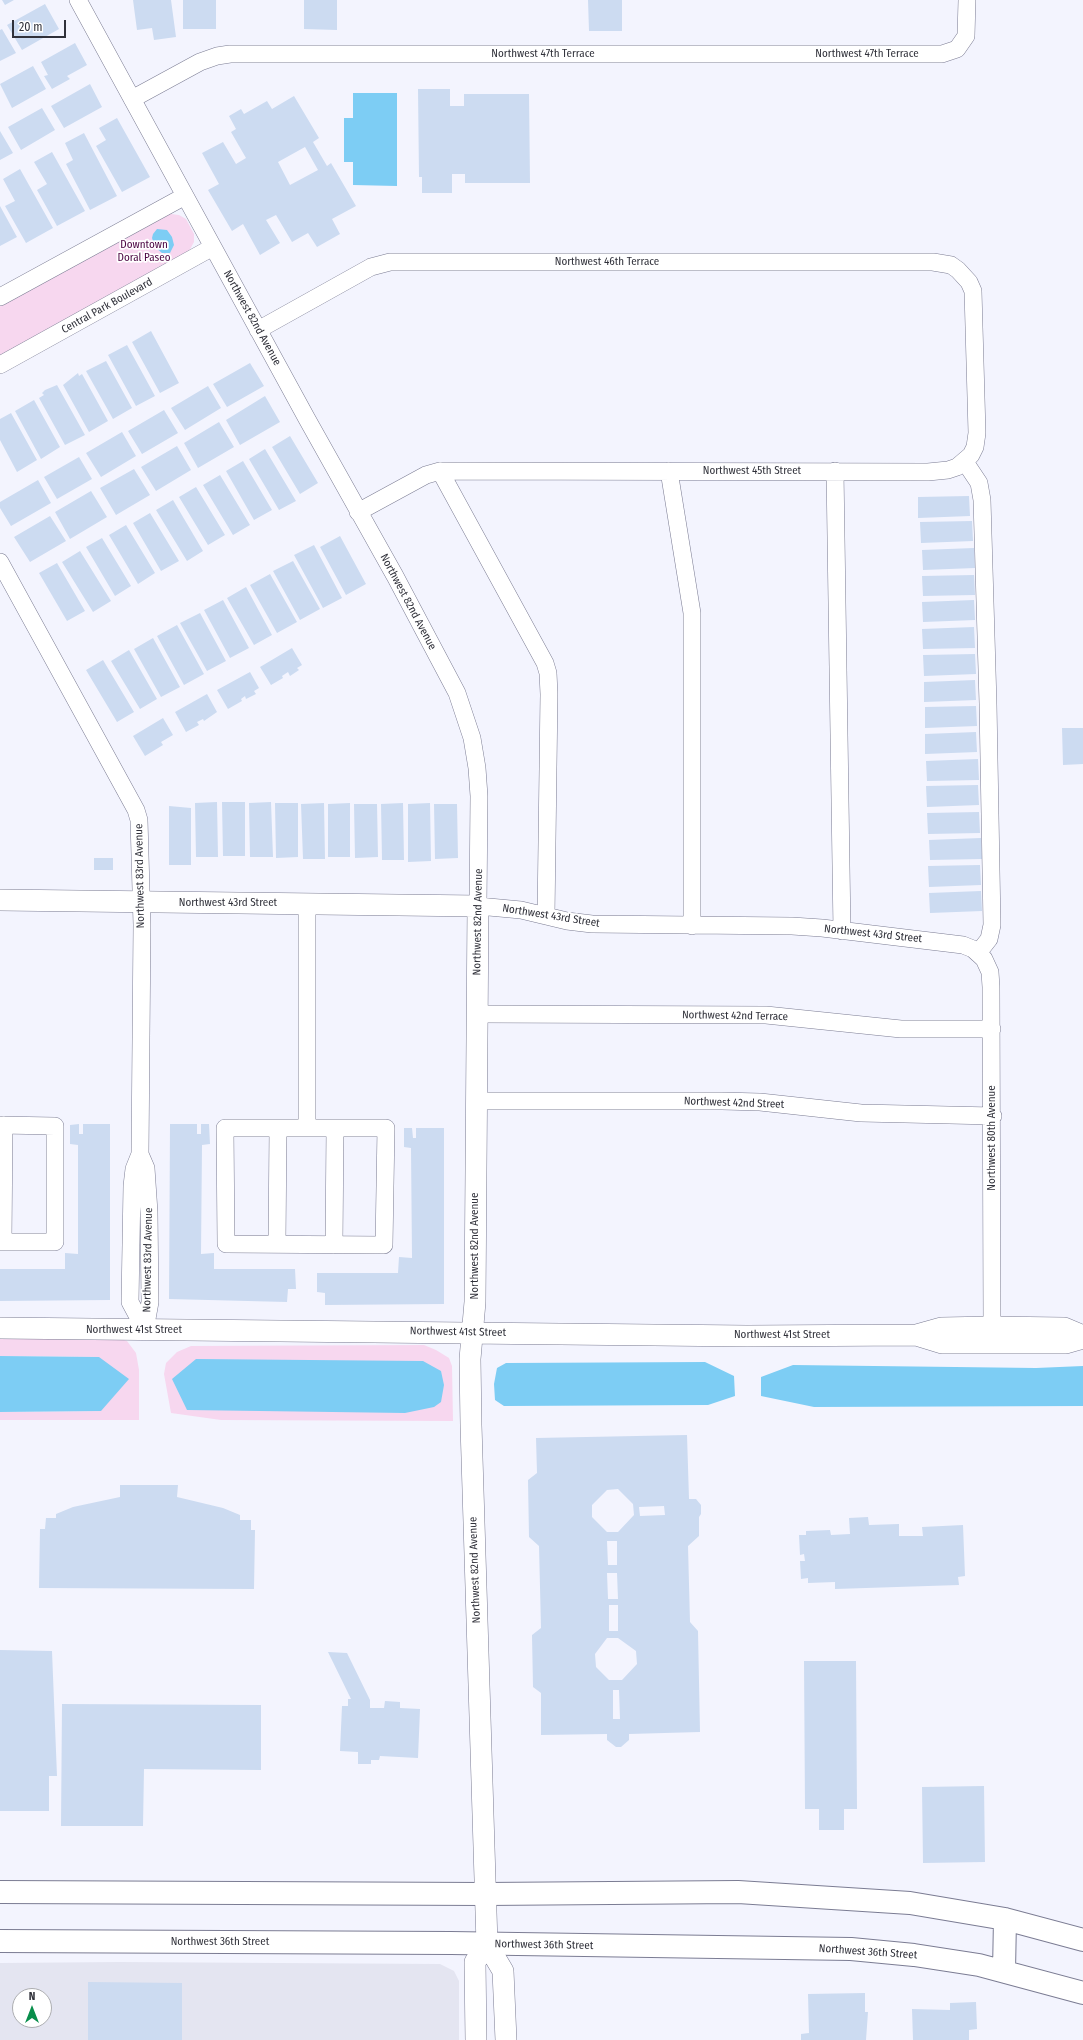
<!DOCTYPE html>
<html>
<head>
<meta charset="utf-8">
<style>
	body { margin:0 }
	#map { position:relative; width:1083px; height:2040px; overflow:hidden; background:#f3f4fe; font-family:"Fira Sans Condensed",sans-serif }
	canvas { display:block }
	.north { position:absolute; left:12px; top:1988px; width:40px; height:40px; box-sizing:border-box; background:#fff; border:1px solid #acadb0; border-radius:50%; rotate:0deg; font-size:11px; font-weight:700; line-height:16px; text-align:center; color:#30313a }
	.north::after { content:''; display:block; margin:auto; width:14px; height:18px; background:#088e4b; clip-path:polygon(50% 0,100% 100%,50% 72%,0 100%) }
	.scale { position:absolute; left:12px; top:20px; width:54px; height:18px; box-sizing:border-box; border:2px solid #30313a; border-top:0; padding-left:5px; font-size:12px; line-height:14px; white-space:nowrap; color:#30313a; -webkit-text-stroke:3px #fff; paint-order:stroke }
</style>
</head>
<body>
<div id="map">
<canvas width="1083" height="2040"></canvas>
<div class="north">N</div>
<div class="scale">20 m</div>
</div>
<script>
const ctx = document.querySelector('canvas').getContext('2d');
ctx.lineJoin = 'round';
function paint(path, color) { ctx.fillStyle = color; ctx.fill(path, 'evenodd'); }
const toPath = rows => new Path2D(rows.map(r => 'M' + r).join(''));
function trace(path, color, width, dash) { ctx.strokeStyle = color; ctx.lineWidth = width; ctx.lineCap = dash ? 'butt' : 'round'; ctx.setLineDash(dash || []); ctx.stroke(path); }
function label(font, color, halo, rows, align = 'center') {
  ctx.font = font + ' "Fira Sans Condensed",sans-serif'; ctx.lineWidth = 3.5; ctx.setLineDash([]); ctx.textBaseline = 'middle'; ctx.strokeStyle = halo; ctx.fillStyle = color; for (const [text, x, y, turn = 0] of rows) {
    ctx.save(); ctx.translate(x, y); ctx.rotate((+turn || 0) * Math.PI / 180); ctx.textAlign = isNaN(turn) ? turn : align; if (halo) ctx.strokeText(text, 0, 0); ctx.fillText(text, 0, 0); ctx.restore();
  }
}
const built = toPath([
	[120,1962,440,1964,454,1971,459,1981,459,2040,0,2040,0,1963],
	[20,1996,44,1996,44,2020,20,2020]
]);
const green = toPath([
	[171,214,179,215,186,219,194,234,194,242,188,253,0,358,0,303,163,215],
	[0,1335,110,1336,127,1341,136,1353,139,1370,139,1420,0,1420,0,1412,101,1411,99,1357,0,1356],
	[424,1345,436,1350,449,1358,452,1366,453,1421,221,1420,171,1413,164,1374,166,1363,177,1352,191,1346]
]);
const water = toPath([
	[353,93,397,93,397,186,353,185,353,162,344,162,344,118,353,118],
	[157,229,167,230,172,237,174,245,170,253,162,253,155,247,152,238,153,234],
	[0,1356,99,1357,129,1379,101,1411,0,1412],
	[196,1359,423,1361,441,1371,444,1385,441,1402,434,1407,405,1413,187,1410,172,1379],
	[705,1362,734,1376,735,1396,708,1405,504,1406,495,1400,494,1384,497,1368,506,1363],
	[793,1365,1036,1368,1083,1366,1083,1406,814,1407,761,1396,761,1377]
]);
const building = toPath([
	[2,0,14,0,5,5],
	[133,0,171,0,176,37,154,40,152,28,137,30],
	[183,0,216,0,216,29,183,29],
	[304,0,337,0,337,30,304,29],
	[588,0,622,0,622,31,589,31],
	[45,4,59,29,22,50,7,25],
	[2,29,16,53,0,61,0,30],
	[75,43,87,65,67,76,70,79,52,89,44,76,48,75,41,62],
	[33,66,46,89,12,108,0,84],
	[90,84,102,107,64,128,51,106],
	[418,89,450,89,450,106,464,106,464,94,529,94,530,183,465,183,465,174,452,174,452,193,422,193,422,177,419,177],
	[294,96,319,138,313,142,327,166,331,163,356,206,332,219,340,234,317,247,308,233,292,242,276,215,266,220,280,243,260,255,243,224,232,231,208,190,219,184,202,153,223,142,236,164,246,158,231,132,236,129,229,116,241,109,244,114,267,101,272,109],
	[305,147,318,170,290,185,278,162],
	[42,108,55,130,21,150,8,127],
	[117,118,150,177,122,192,96,146,106,140,99,128],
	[0,131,13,153,0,160],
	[84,133,117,196,90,210,66,164,73,160,65,143],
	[52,152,85,211,57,226,37,190,47,184,34,162],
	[20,169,53,228,26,243,5,206,15,201,3,179],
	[0,206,17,237,0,246],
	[151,331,179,383,160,393,132,342],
	[127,345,155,396,136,406,108,355],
	[106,361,132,408,113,419,86,371],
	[250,363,264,386,227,407,213,384],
	[78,373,79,376,82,374,108,421,89,432,63,385],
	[57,385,85,435,65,445,39,398,44,395,42,393,45,390],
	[208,386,221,408,185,430,171,408],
	[265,396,280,422,240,445,226,420],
	[34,400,60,447,41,459,15,411],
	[164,410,178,433,142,454,128,431],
	[11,413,37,460,17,472,0,440,0,419],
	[219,422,234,447,198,468,184,443],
	[122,432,136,456,101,477,86,453],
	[290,436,318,483,300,494,272,447],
	[177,446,191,470,156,491,141,467],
	[265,449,296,501,279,510,249,459],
	[79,457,92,479,57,499,44,477],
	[243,461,272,510,254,520,226,471],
	[134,469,150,495,116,515,100,488],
	[220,475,250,525,233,535,203,485],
	[38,480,51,503,11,526,0,508,0,502],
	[196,487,225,535,208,545,179,497],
	[91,491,107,517,70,539,55,512],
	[969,496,970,516,918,518,918,497],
	[173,500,203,551,187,561,156,510],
	[150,513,179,561,161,571,133,523],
	[50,516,66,541,30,562,14,537],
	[972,521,973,541,921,543,920,522],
	[126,525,155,573,138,584,109,535],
	[340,536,366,584,346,595,320,547],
	[102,538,131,586,115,596,86,547],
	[314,545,342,598,323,608,294,555],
	[974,548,975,568,923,570,922,550],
	[80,551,111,601,93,612,62,562],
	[293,561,320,609,300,620,273,571],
	[57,563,85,611,67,621,39,573],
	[270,574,297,622,277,633,250,585],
	[974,575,975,595,923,596,922,576],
	[246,587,272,635,254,645,227,598],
	[223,600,249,648,230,658,204,610],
	[974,600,975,620,923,622,922,602],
	[200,613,226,661,207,671,180,623],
	[177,625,204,674,184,685,157,636],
	[974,627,975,648,923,649,922,629],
	[153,638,180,687,161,697,134,649],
	[292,648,302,665,297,668,299,670,290,676,288,672,282,676,283,678,271,685,260,667],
	[129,650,157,699,140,709,111,661],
	[975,654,976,674,924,676,923,655],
	[103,660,134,712,117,722,86,670],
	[250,672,259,688,254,691,256,694,246,699,245,696,241,699,242,701,228,709,217,690],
	[975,680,976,700,924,702,924,682],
	[207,694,217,712,204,721,203,719,197,722,199,725,186,732,175,712],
	[976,706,977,726,925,728,925,707],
	[163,718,173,735,161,742,163,745,145,756,133,736],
	[1062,728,1083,728,1083,764,1063,765],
	[976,732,977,752,925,754,925,734],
	[978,759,979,780,927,781,926,761],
	[978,785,979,805,927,807,926,786],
	[217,802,218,857,196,857,195,803],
	[222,802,245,802,245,856,223,856],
	[271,802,273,857,250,857,249,803],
	[275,803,298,803,298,857,276,858],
	[324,803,325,859,303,859,301,804],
	[350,803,350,857,328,857,328,804],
	[403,803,404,860,382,860,381,804],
	[430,803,431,861,408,862,408,804],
	[354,804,377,804,378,857,355,858],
	[434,804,457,804,458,858,435,859],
	[169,806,191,808,191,865,169,865],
	[979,812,980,833,928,834,927,813],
	[981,838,982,859,930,860,929,840],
	[94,858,113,858,113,870,94,870],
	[980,865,981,885,929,887,928,866],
	[981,891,982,911,930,913,929,893],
	[79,1124,79,1134,83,1134,83,1124,110,1124,110,1300,0,1301,0,1269,65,1269,65,1253,78,1254,78,1145,70,1144,70,1125],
	[170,1124,197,1124,197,1134,201,1134,201,1124,209,1124,210,1144,202,1145,201,1254,214,1253,214,1269,295,1269,296,1289,288,1289,287,1302,169,1299],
	[404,1128,412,1128,413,1138,416,1138,416,1128,444,1128,444,1304,325,1305,325,1293,317,1292,317,1273,398,1273,399,1257,412,1258,411,1148,404,1147],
	[687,1435,689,1499,696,1499,701,1505,701,1514,699,1517,699,1536,688,1546,690,1622,698,1631,700,1732,629,1734,629,1740,621,1747,616,1747,607,1740,607,1734,541,1735,541,1693,533,1687,532,1635,541,1628,539,1546,529,1537,528,1480,537,1473,536,1438],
	[618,1489,633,1504,634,1515,618,1532,607,1532,592,1517,592,1505,607,1490],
	[664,1506,665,1515,640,1516,639,1507],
	[607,1541,617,1541,617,1565,608,1565],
	[607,1573,617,1573,618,1599,608,1599],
	[609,1605,618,1605,618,1631,609,1631],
	[607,1638,618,1638,636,1651,637,1664,622,1680,609,1680,596,1667,595,1654],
	[613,1690,619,1690,620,1719,613,1719],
	[120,1485,178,1485,177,1497,223,1508,240,1515,240,1520,251,1520,251,1530,255,1530,254,1589,39,1588,40,1529,45,1529,46,1518,56,1518,56,1514,73,1507,120,1497],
	[868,1517,869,1525,899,1524,899,1536,923,1536,922,1527,963,1525,965,1576,958,1577,959,1585,835,1589,835,1582,808,1583,808,1578,801,1579,800,1561,805,1561,804,1554,800,1555,799,1535,806,1535,806,1531,830,1530,831,1535,850,1534,849,1518],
	[0,1650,52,1651,57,1776,49,1776,49,1811,0,1811],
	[328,1652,347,1653,370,1700,370,1708,384,1708,385,1701,400,1702,400,1708,420,1709,418,1758,380,1756,379,1760,371,1760,371,1764,358,1764,358,1752,340,1751,342,1706,348,1706,348,1699,351,1699],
	[804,1661,856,1661,857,1809,844,1809,844,1830,819,1830,819,1809,805,1809],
	[62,1704,261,1705,261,1770,144,1769,143,1826,61,1826],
	[984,1786,985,1862,923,1863,922,1787],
	[88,1982,182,1983,182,2040,88,2040],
	[865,1993,865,2012,868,2012,866,2040,801,2040,801,2034,809,2033,808,1994],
	[976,2002,977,2029,969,2030,969,2040,913,2040,912,2009,950,2010,950,2003]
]);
const minor = toPath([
	[78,0,307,419,395,576,457,693,472,738,477,768,479,796,478,906,521,910,567,921,592,924,792,926,822,928,963,945,973,949,984,959,990,972,991,987,992,1327],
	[132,99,200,62,217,56,230,54,942,54,957,49,966,36,967,0],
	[0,297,185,196],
	[258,330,371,267,390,262,933,262,951,265,958,270,969,282,973,291,977,433,975,447,971,455,957,467,948,470,928,472,440,471,426,475,358,512],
	[0,365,213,247],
	[965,462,979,483,982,500,988,704,992,925,989,939,978,953],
	[440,471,545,663,548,673,549,694,546,916],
	[669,471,692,613,692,926],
	[835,471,842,931],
	[0,562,136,810,139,820,142,925,140,1154,134,1169,132,1186,130,1302,145,1330],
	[477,1014,766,1015,901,1029,992,1029],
	[476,1101,722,1101,760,1102,861,1113,993,1116],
	[0,1125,55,1126,55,1242,0,1242],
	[307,1128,225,1128,226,1244,384,1245,386,1128,307,1128,307,904],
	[140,1154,146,1168,149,1212,150,1302,145,1330],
	[3,1242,4,1125],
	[277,1244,278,1128],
	[334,1245,335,1128]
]);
const tertiary = toPath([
	[0,900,478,906,475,1302,470,1359,471,1425,487,1944,503,1971,506,2040],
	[0,1328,747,1336,916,1335,941,1328,992,1327,1064,1328,1083,1336],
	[916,1335,942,1343,1066,1343,1083,1338],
	[476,2040,475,1962,487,1944]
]);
const primary = toPath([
	[0,1892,485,1894,738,1892,910,1903,1005,1919,1083,1940],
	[0,1941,451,1943,851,1949,914,1955,979,1965,1083,1993],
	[1004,1971,1005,1919]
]);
const streetNames = [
	["Northwest 47th Terrace",543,54],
	["Northwest 47th Terrace",867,54],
	["Northwest 46th Terrace",607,262],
	["Central Park Boulevard",107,306,-29],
	["Northwest 82nd Avenue",252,318,61],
	["Northwest 45th Street",752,471],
	["Northwest 82nd Avenue",408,602,62],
	["Northwest 83rd Avenue",140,876,-91],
	["Northwest 43rd Street",228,903],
	["Northwest 43rd Street",551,916,9],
	["Northwest 82nd Avenue",478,922,-89],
	["Northwest 43rd Street",873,934,6],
	["Northwest 42nd Terrace",735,1016,1],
	["Northwest 42nd Street",734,1103,2],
	["Northwest 80th Avenue",992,1138,-90],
	["Northwest 82nd Avenue",475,1246,-90],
	["Northwest 83rd Avenue",148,1260,-89],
	["Northwest 41st Street",134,1330],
	["Northwest 41st Street",458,1332,1],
	["Northwest 41st Street",782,1335],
	["Northwest 82nd Avenue",475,1570,-92],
	["Northwest 36th Street",220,1942],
	["Northwest 36th Street",544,1945,1],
	["Northwest 36th Street",868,1952,4]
];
const parkNames = [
	["Downtown",144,245],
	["Doral Paseo",144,258]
];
paint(built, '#e4e5f1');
paint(green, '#f7d7ef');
paint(water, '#7dcdf4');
paint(building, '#ccdbf1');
trace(minor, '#7b7c93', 18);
trace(tertiary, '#7b7c93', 22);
trace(primary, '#7b7c93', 24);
trace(minor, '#fff', 17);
trace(tertiary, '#fff', 21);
trace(primary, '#fff', 22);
label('11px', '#30313a', '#fff', streetNames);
label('11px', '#4a0541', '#fff', parkNames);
</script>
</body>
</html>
